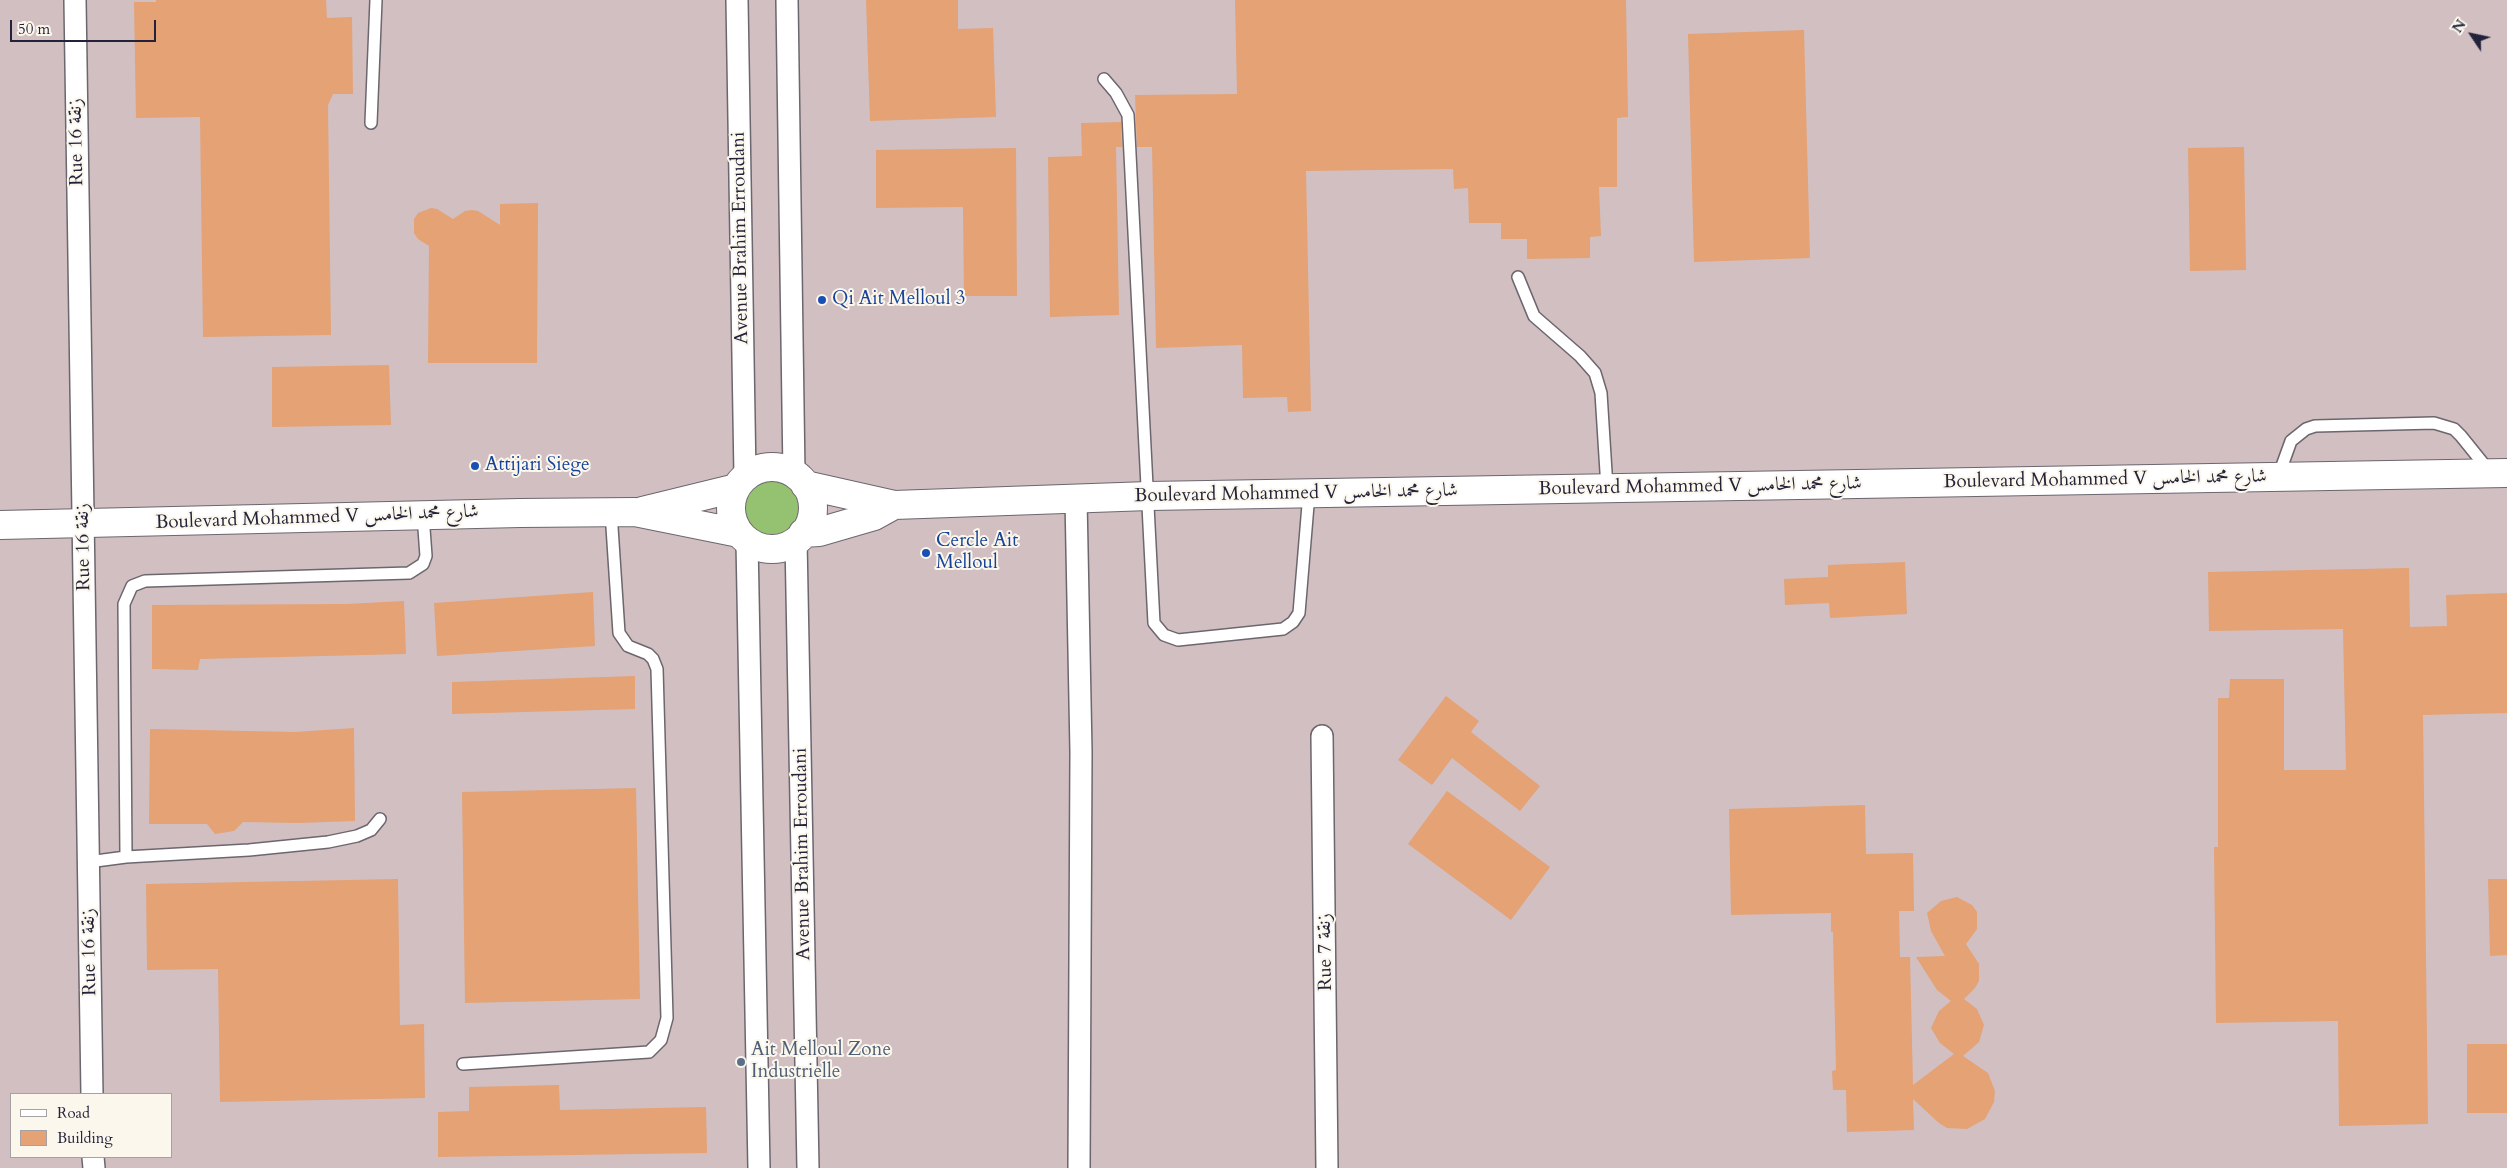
<!DOCTYPE html>
<html>
<head>
<meta charset="utf-8">
<style>
	body { margin:0 }
	#map { position:relative; width:2507px; height:1168px; overflow:hidden; background:#f6e4cc; font-family:Cardo,serif }
	canvas { display:block }
	.legend { position:absolute; left:10px; top:1093px; width:162px; height:65px; box-sizing:border-box; background:#fbf7ec; border:1px solid #a4a2a5; margin:0; padding:6px 9px; list-style:none; font-size:15px; color:#22223b }
	.legend li { display:flex; align-items:center; gap:10px; height:25px }
	.legend b { width:25px; border:1px solid #a4a2a5 }
	.north { position:absolute; left:2447px; top:10px; width:50px; height:50px; -webkit-text-stroke:4px #fbf7ec; paint-order:stroke; rotate:304deg; font-size:14px; font-weight:700; line-height:20px; text-align:center; color:#22223b }
	.north::after { content:''; display:block; margin:auto; width:18px; height:22px; background:#22223b; clip-path:polygon(50% 0,100% 100%,50% 72%,0 100%) }
	.scale { position:absolute; left:10px; top:20px; width:146px; height:22px; box-sizing:border-box; border:2px solid #22223b; border-top:0; padding-left:6px; font-size:15px; line-height:18px; white-space:nowrap; color:#22223b; -webkit-text-stroke:4px #fbf7ec; paint-order:stroke }
</style>
</head>
<body>
<div id="map">
<canvas width="2507" height="1168"></canvas>
<ul class="legend">
<li><b style="height:6px;background:#fff"></b>Road</li>
<li><b style="height:14px;background:#e4a275"></b>Building</li>
</ul>
<div class="north">N</div>
<div class="scale">50 m</div>
</div>
<script>
const ctx = document.querySelector('canvas').getContext('2d');
ctx.lineJoin = 'round';
function paint(path, color) { ctx.fillStyle = color; ctx.fill(path, 'evenodd'); }
const toPath = rows => new Path2D(rows.map(r => 'M' + r).join(''));
function trace(path, color, width, dash) { ctx.strokeStyle = color; ctx.lineWidth = width; ctx.lineCap = dash ? 'butt' : 'round'; ctx.setLineDash(dash || []); ctx.stroke(path); }
function label(font, color, halo, rows, align = 'center') {
  ctx.font = font + ' Cardo,Amiri,serif'; ctx.lineWidth = 4; ctx.setLineDash([]); ctx.textBaseline = 'middle'; ctx.strokeStyle = halo; ctx.fillStyle = color; for (const [text, x, y, turn = 0] of rows) {
    ctx.save(); ctx.translate(x, y); ctx.rotate((+turn || 0) * Math.PI / 180); ctx.textAlign = isNaN(turn) ? turn : align; if (halo) ctx.strokeText(text, 0, 0); ctx.fillText(text, 0, 0); ctx.restore();
  }
}
const industrial = toPath([
	[0,0,2507,0,2507,1168,0,1168],
	[11,1094,171,1094,171,1157,11,1157]
]);
const green = toPath([
	'742 510a29 29 0 1 1 58 0a29 29 0 1 1-58 0Z'
]);
const building = toPath([
	[156,0,326,0,327,18,352,17,353,94,333,94,328,105,331,335,203,337,200,117,136,118,134,2,156,2],
	[866,0,958,0,958,29,993,28,996,117,870,121],
	[1235,0,1626,0,1628,117,1617,118,1617,187,1599,187,1601,236,1590,237,1590,258,1527,259,1527,239,1501,239,1501,223,1469,223,1468,188,1454,189,1453,169,1306,171,1311,411,1288,412,1287,397,1243,398,1242,345,1156,348,1152,147,1137,147,1135,95,1237,94],
	[1804,30,1810,258,1694,262,1688,34],
	[1121,122,1122,147,1116,147,1119,315,1050,317,1048,157,1082,156,1081,123],
	[2244,147,2246,270,2190,271,2188,148],
	[1016,148,1017,296,964,296,963,207,876,208,876,150],
	[538,203,537,363,428,363,429,246,418,239,414,233,414,219,418,213,431,208,437,209,453,219,465,211,472,210,478,211,500,225,500,204],
	[389,365,391,425,272,427,272,367],
	[1905,562,1907,614,1830,618,1829,603,1785,605,1784,579,1828,577,1828,565],
	[2409,568,2410,627,2447,626,2446,595,2507,593,2507,713,2423,715,2428,1124,2339,1126,2338,1021,2216,1023,2214,847,2218,847,2218,698,2229,698,2230,679,2284,679,2284,770,2346,770,2343,629,2209,631,2208,572],
	[593,592,595,646,437,656,434,603],
	[404,601,406,654,200,659,198,670,152,669,152,605,347,604],
	[635,676,635,709,452,714,452,682],
	[1446,696,1479,721,1471,732,1540,786,1520,811,1452,758,1432,785,1398,760],
	[354,728,355,821,299,823,243,822,234,831,215,834,207,824,149,824,150,729,295,732],
	[636,788,640,999,465,1003,462,792],
	[1447,791,1550,867,1511,920,1408,844],
	[1865,805,1866,854,1913,853,1914,911,1899,911,1900,957,1910,957,1913,1085,1954,1054,1940,1043,1931,1028,1939,1011,1951,1001,1937,990,1916,957,1945,956,1931,931,1927,913,1941,901,1957,897,1972,905,1977,912,1977,929,1966,944,1979,964,1979,981,1975,988,1964,999,1977,1009,1984,1025,1979,1042,1963,1056,1988,1073,1995,1091,1994,1102,1985,1119,1967,1129,1947,1128,1939,1123,1913,1099,1914,1130,1847,1132,1846,1090,1833,1090,1832,1071,1836,1070,1833,932,1831,932,1831,913,1731,915,1729,809],
	[398,879,400,1025,424,1024,425,1098,220,1102,218,969,147,970,146,884],
	[2488,879,2507,879,2507,955,2490,956],
	[2467,1044,2507,1044,2507,1113,2467,1113],
	[559,1085,560,1110,706,1107,707,1153,438,1157,438,1112,469,1111,469,1087]
]);
const service = toPath([
	[1104,79,1116,93,1128,115,1154,623,1164,635,1178,640,1283,629,1293,622,1299,613,1309,493],
	[371,123,376,0],
	[1518,277,1534,316,1580,356,1595,373,1601,393,1607,488],
	[2278,477,2291,441,2306,429,2315,426,2434,423,2454,429,2461,436,2490,472],
	[126,857,124,604,132,586,145,581,409,573,423,564,426,556,423,515],
	[88,862,126,857,249,850,328,842,357,836,371,830,380,819],
	[463,1064,649,1052,661,1040,667,1018,657,669,653,659,648,654,628,646,619,633,611,512]
]);
const minor = toPath([
	[75,0,92,1094],
	[737,0,745,476],
	[787,0,794,474],
	[1076,499,1081,752,1079,1168],
	[796,540,808,1168],
	[747,542,759,1168],
	[1322,736,1327,1168],
	[93,1157,94,1168]
]);
const secondary = toPath([
	'731 508a41 41 0 1 1 82 0a41 41 0 1 1-82 0Z',
	[805,485,894,505,1149,496,2507,473],
	[642,511,736,488],
	[0,525,520,513,635,512,739,533],
	[803,533,819,532,874,516,894,505]
]);
const markers = [
	[822,300,5,"#1a4fb4"],
	[475,466,5,"#1a4fb4"],
	[926,553,5,"#1a4fb4"],
	[741,1062,5,"#5c6f8a"]
];
const streetNames = [
	["Rue 16 زنقة",77,142,-91],
	["Avenue Brahim Erroudani",741,238,-91],
	["Boulevard Mohammed V شارع محمد الخامس",2105,480,-1],
	["Boulevard Mohammed V شارع محمد الخامس",1700,487,-1],
	["Boulevard Mohammed V شارع محمد الخامس",1296,494,-1],
	["Boulevard Mohammed V شارع محمد الخامس",317,518,-2],
	["Rue 16 زنقة",84,547,-91],
	["Avenue Brahim Erroudani",803,854,-91],
	["Rue 16 زنقة",90,952,-91],
	["Rue 7 زنقة",1326,952,-91]
];
const transitNames = [
	["Qi Ait Melloul 3",832,300],
	["Attijari Siege",485,466],
	["Cercle Ait",936,542],
	["Melloul",936,564]
];
const serviceNames = [
	["Ait Melloul Zone",751,1051],
	["Industrielle",751,1073]
];
paint(industrial, '#d2bfc1');
paint(green, '#95c270');
paint(building, '#e4a275');
trace(service, '#6c666e', 14);
trace(minor, '#6c666e', 24);
trace(secondary, '#6c666e', 30);
trace(service, '#fff', 11);
trace(minor, '#fff', 21);
trace(secondary, '#fff', 28);
for (const [x, y, r, color] of markers) { const dot = new Path2D(); dot.arc(x, y, r, 0, 2 * Math.PI); ctx.fillStyle = color; ctx.fill(dot); trace(dot, '#fbf7ec', 2); }
label('19px', '#22223b', '#fbf7ec', streetNames);
label('19px', '#164399', '#fbf7ec', transitNames, 'left');
label('19px', '#4e5e75', '#fbf7ec', serviceNames, 'left');
</script>
</body>
</html>
